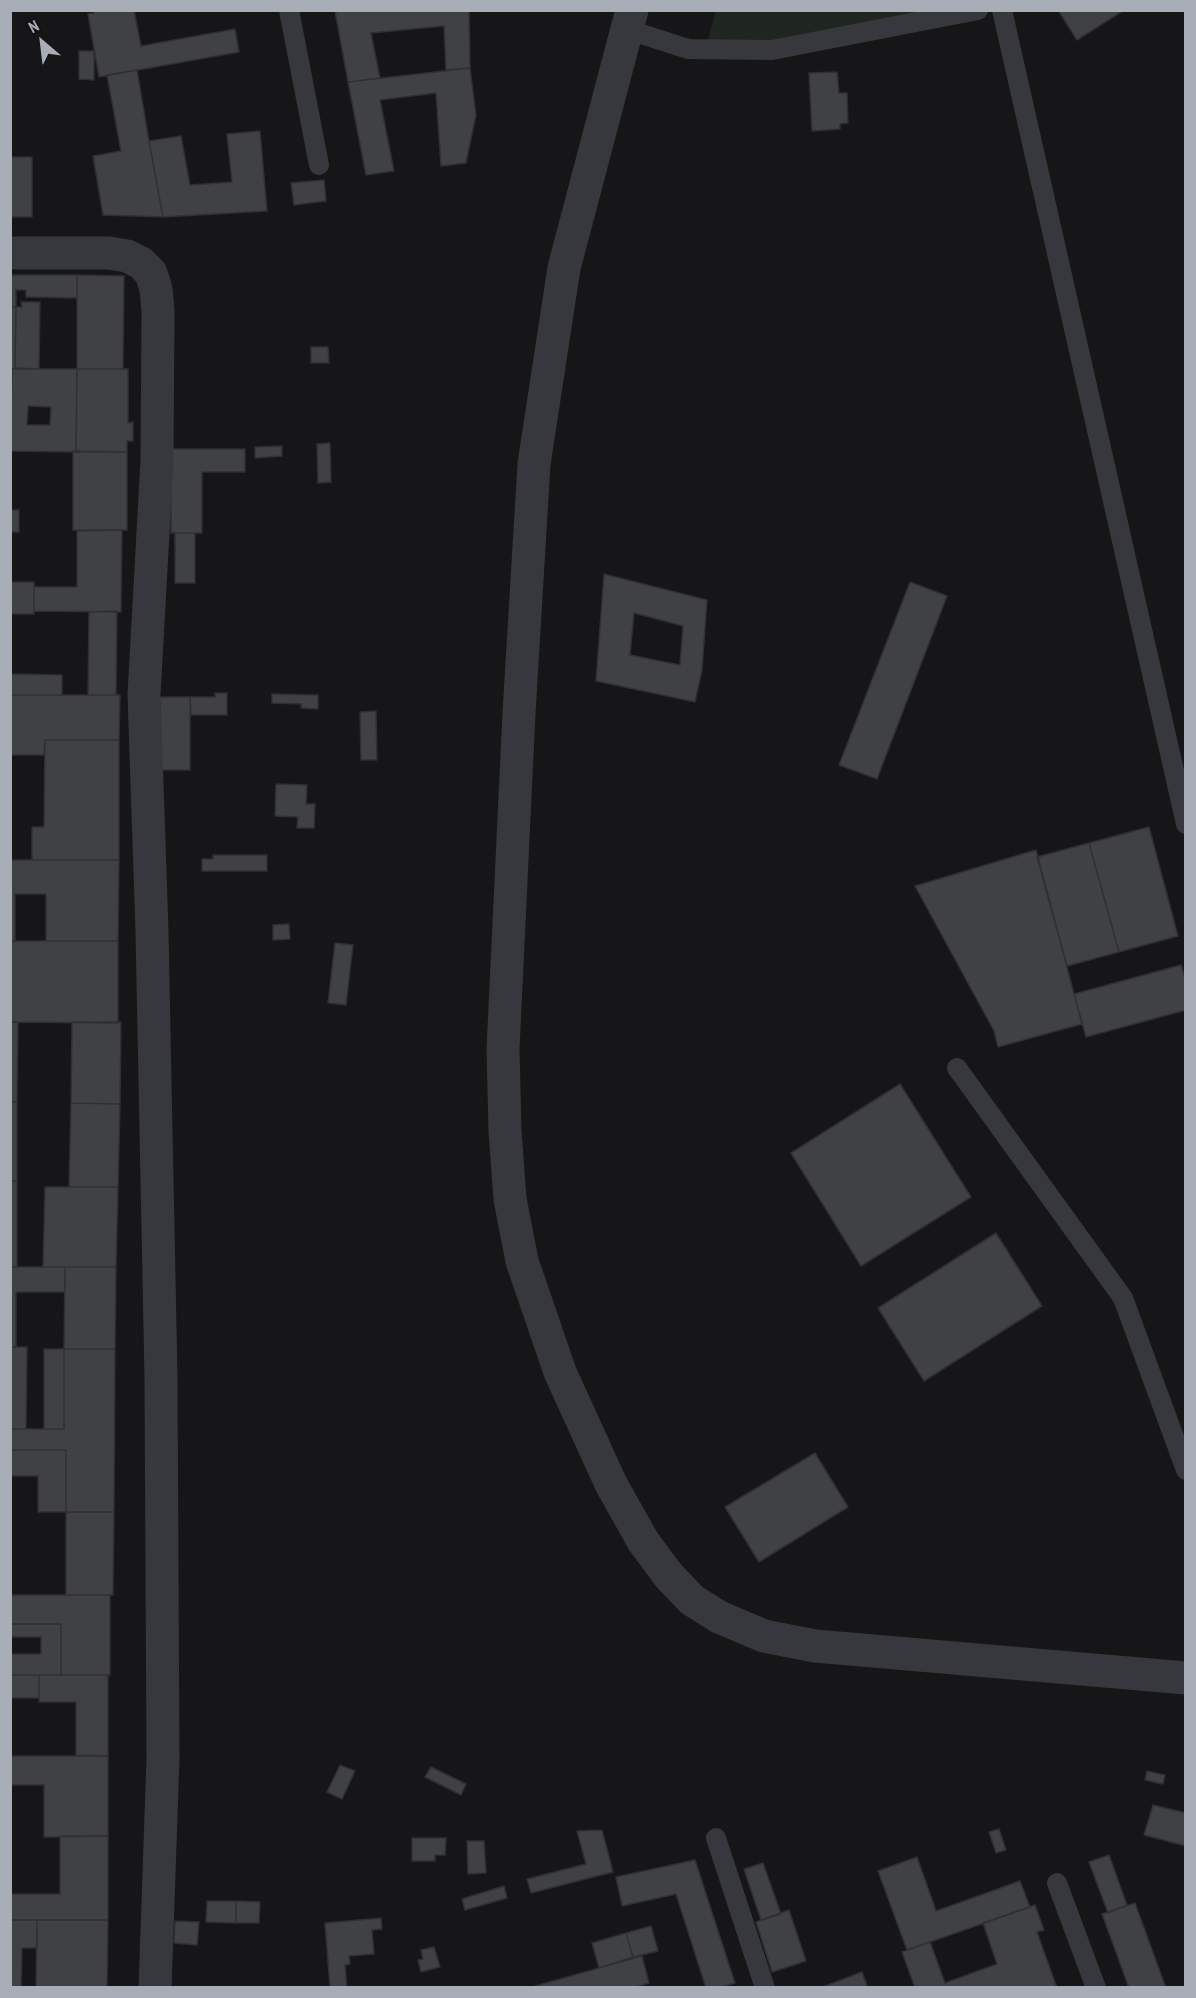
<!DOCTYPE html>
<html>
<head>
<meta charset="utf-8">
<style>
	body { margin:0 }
	#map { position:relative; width:1196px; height:1998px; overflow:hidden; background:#161618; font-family:"PT Sans Narrow",sans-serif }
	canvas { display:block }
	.frame { position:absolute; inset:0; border:12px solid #a8adb8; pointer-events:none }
	.north { position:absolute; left:12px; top:12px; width:60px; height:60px; -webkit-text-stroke:4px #111113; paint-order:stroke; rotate:332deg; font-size:16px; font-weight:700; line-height:24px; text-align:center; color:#a8adb8 }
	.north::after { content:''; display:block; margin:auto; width:21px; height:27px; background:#a8adb8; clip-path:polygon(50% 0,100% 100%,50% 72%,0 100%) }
</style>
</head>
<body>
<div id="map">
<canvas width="1196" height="1998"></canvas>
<div class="frame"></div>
<div class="north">N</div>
</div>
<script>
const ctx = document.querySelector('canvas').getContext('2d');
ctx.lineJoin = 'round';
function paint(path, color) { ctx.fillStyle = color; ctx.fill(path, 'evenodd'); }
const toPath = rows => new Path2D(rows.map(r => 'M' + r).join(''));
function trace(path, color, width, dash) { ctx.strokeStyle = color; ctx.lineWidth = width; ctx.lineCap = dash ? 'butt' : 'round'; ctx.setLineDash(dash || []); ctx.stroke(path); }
const green = toPath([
	[716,11,979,11,958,20,705,49]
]);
const building = toPath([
	[94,10,134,10,141,46,235,29,239,52,99,77,88,14,94,13,94,10],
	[341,10,469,10,470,68,446,70,444,26,371,33,380,78,348,82,335,11,341,10],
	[1058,10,1124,10,1077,40,1058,10],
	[79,51,94,51,94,80,79,79,79,51],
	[470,68,476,115,466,163,441,166,436,93,380,100,394,171,366,175,348,82,470,68],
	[137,70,149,141,163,217,103,215,93,156,121,151,107,75,137,70],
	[837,72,839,93,847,93,848,123,840,124,840,129,812,131,809,73,837,72],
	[10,99,11,157,32,157,32,217,10,217,10,99],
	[260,131,267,211,163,217,149,141,181,136,190,185,232,182,227,134,260,131],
	[324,180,326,201,294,205,291,183,324,180],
	[10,275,77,275,77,298,26,297,26,290,16,290,16,307,10,307,10,275],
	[77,275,124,276,123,369,77,369,77,275],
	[21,302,40,302,39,369,15,368,16,307,22,307,21,302],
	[10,307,16,307,15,368,12,369,10,426,10,307],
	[311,347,328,347,329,363,311,363,311,347],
	[12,369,77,369,76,452,10,451,12,369],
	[28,406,51,407,50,425,27,425,28,406],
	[77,369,128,369,128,423,133,422,133,441,127,441,127,452,76,452,77,369],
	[330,443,331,482,318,483,317,444,330,443],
	[282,446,282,456,255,458,255,447,282,446],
	[171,449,245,449,245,472,202,472,202,533,171,533,171,449],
	[73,451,127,452,127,530,73,530,73,451],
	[10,510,19,510,19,532,10,532,10,510],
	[122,530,121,612,34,611,34,587,77,587,77,531,122,530],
	[175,533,195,533,195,583,175,583,175,533],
	[604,574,707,600,702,670,695,702,596,681,604,574],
	[634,613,683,626,680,665,630,655,634,613],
	[10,582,34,582,34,614,10,614,10,582],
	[910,582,947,596,877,779,839,765,910,582],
	[117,611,116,695,88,695,89,612,117,611],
	[10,674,62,675,62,695,10,695,10,674],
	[215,693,227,693,227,715,191,715,190,697,215,697,215,693],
	[272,694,318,695,318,709,301,708,302,704,272,703,272,694],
	[10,695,120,695,119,740,45,740,44,755,10,755,10,695],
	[159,697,190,697,190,770,159,770,159,697],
	[376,711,377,760,361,760,360,712,376,711],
	[45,740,119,740,119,860,32,860,32,827,44,827,45,740],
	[276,784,307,785,306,804,315,804,314,828,297,828,298,817,275,816,276,784],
	[1149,827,1178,936,1119,952,1089,843,1149,827],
	[1089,843,1119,952,1067,966,1037,857,1089,843],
	[1036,850,1082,1024,998,1047,994,1031,915,886,1036,850],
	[213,855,267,855,267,871,202,871,202,859,213,859,213,855],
	[10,860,119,860,118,941,46,941,46,894,15,894,15,941,10,941,10,860],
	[289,924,290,939,273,940,273,925,289,924],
	[10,941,118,941,118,1023,10,1022,10,941],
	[335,943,353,945,346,1005,328,1003,335,943],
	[1181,965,1186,981,1186,1010,1086,1037,1074,994,1181,965],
	[10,1022,18,1022,17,1102,10,1102,10,1022],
	[72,1022,121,1022,120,1104,71,1103,72,1022],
	[900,1084,971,1197,861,1266,791,1153,900,1084],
	[10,1102,17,1102,17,1181,10,1181,10,1102],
	[71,1103,120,1104,118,1187,69,1187,71,1103],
	[10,1181,17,1181,17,1267,10,1267,10,1181],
	[45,1187,118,1187,116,1267,43,1267,45,1187],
	[996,1233,1042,1306,924,1381,878,1308,996,1233],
	[10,1267,65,1267,65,1292,16,1292,16,1347,10,1347,10,1267],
	[65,1267,116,1267,115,1349,64,1349,65,1267],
	[10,1347,27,1347,26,1429,10,1429,10,1347],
	[44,1349,64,1349,64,1429,44,1429,44,1349],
	[64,1349,115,1349,114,1512,66,1512,66,1450,10,1450,10,1429,64,1429,64,1349],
	[10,1450,66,1450,66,1512,38,1512,38,1476,10,1476,10,1450],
	[815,1453,848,1507,759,1562,725,1507,815,1453],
	[66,1512,114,1512,113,1595,66,1595,66,1512],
	[10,1595,110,1595,110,1675,61,1675,61,1624,10,1624,10,1595],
	[10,1624,61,1624,61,1675,10,1675,10,1654,41,1654,41,1637,10,1637,10,1624],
	[10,1675,39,1675,39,1698,10,1698,10,1675],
	[39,1675,108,1675,108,1756,76,1755,76,1702,39,1702,39,1675],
	[10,1756,108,1756,108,1836,44,1837,44,1785,10,1785,10,1756],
	[340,1765,355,1771,342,1799,327,1792,340,1765],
	[431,1767,466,1784,461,1795,425,1777,431,1767],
	[1147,1771,1165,1775,1163,1784,1145,1780,1147,1771],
	[1153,1805,1186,1813,1186,1846,1144,1835,1153,1805],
	[999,1829,1006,1850,996,1853,989,1832,999,1829],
	[602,1830,613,1872,531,1893,527,1879,586,1864,577,1831,602,1830],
	[60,1836,108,1836,108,1920,10,1920,10,1894,60,1894,60,1836],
	[412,1838,446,1838,445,1855,435,1855,435,1861,412,1861,412,1838],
	[467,1841,484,1841,486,1873,468,1874,467,1841],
	[1109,1855,1127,1905,1108,1913,1089,1862,1109,1855],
	[917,1857,936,1911,1020,1881,1030,1907,907,1950,878,1871,917,1857],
	[695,1860,735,1983,719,1988,706,1988,676,1894,622,1906,616,1877,695,1860],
	[763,1863,781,1914,761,1920,744,1869,763,1863],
	[504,1886,507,1898,465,1910,462,1899,504,1886],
	[207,1901,236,1901,236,1923,206,1922,207,1901],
	[236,1901,260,1902,259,1923,236,1923,236,1901],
	[1135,1903,1166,1988,1129,1988,1102,1914,1135,1903],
	[1035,1905,1044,1930,1037,1932,1057,1988,915,1988,902,1952,930,1942,945,1983,997,1964,983,1923,1035,1905],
	[789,1910,806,1961,772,1972,756,1922,789,1910],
	[381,1918,382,1929,372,1930,374,1954,349,1956,350,1964,345,1965,347,1988,330,1988,325,1923,381,1918],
	[10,1920,37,1920,37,1948,22,1948,21,1988,10,1988,10,1920],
	[37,1920,108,1920,107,1988,36,1988,37,1920],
	[175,1921,199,1922,197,1945,174,1943,175,1921],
	[651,1926,658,1951,633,1957,626,1933,651,1926],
	[626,1933,633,1957,599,1968,592,1943,626,1933],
	[434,1947,440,1967,421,1972,418,1960,423,1959,421,1950,434,1947],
	[642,1956,649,1983,633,1988,528,1988,642,1956],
	[862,1972,868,1988,820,1988,862,1972]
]);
const service = toPath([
	[289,10,319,165],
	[1002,10,1186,824],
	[626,29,688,49,772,50,978,10],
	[957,1068,1123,1298,1186,1470],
	[716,1838,765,1988],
	[1057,1883,1096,1988]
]);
const minor = toPath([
	[632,10,564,268,534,464,519,713,503,1049,505,1131,510,1199,522,1261,560,1372,611,1484,643,1541,669,1576,692,1600,719,1617,764,1636,815,1646,1186,1678],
	[10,253,109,253,127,256,141,263,151,273,156,289,158,311,157,460,144,695,152,931,161,1377,163,1759,155,1988]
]);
paint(green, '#1e261f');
paint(building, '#404145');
trace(building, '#303034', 1.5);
trace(service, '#37383d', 20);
trace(minor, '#37383d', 33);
</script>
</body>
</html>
